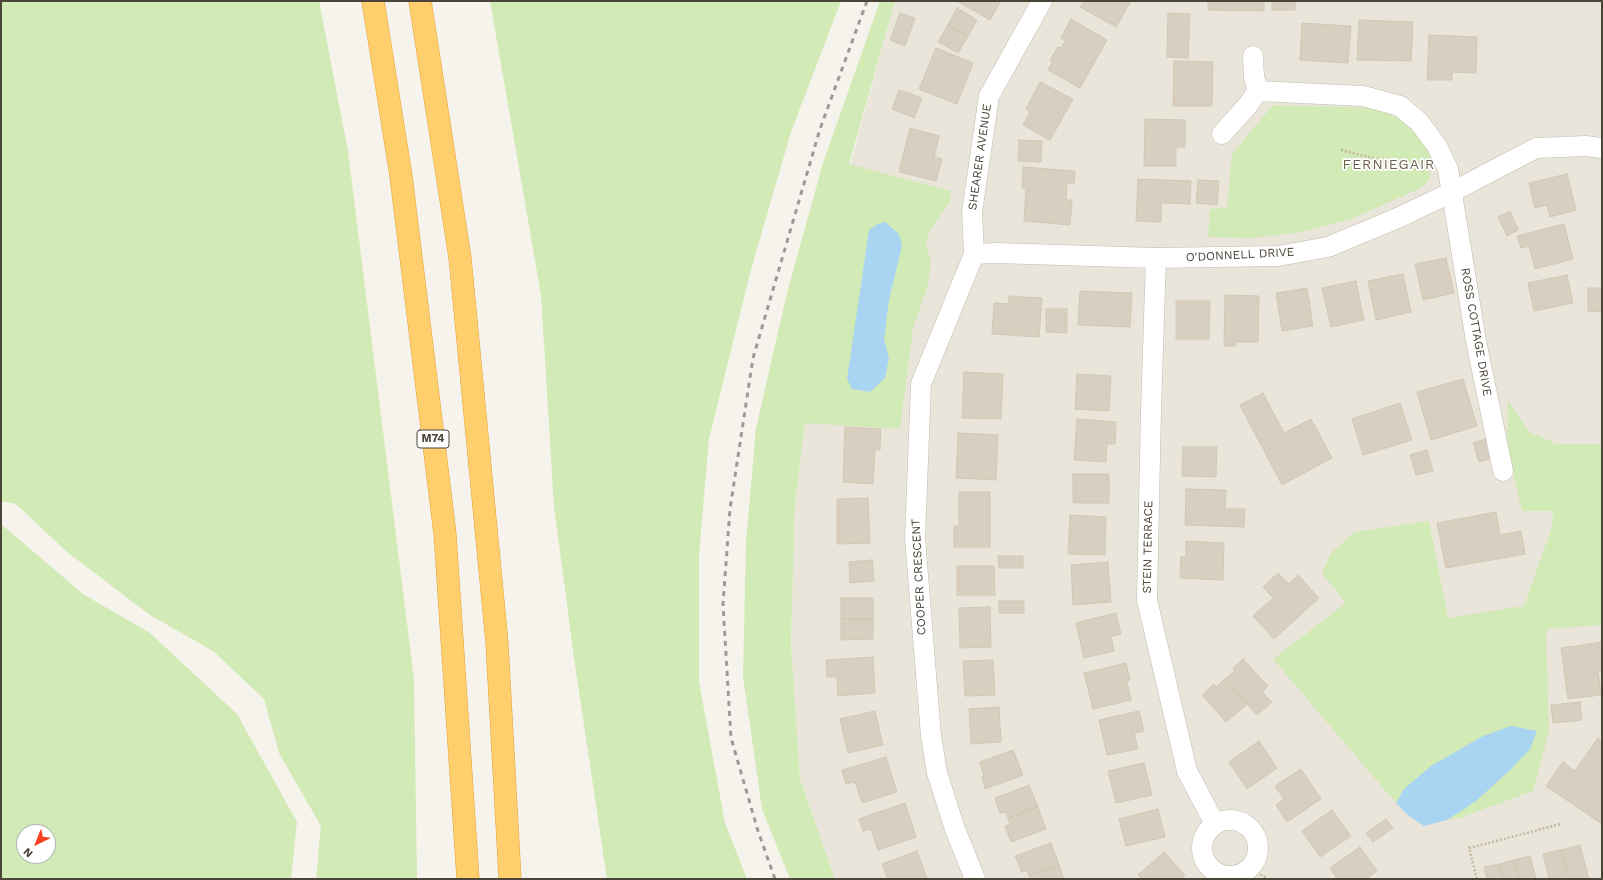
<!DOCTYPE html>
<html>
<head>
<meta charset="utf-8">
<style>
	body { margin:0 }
	#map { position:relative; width:1603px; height:880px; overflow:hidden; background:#f6f3ec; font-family:"Work Sans",sans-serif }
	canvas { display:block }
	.frame { position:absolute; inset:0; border:2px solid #4b4439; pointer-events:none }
	.north { position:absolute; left:16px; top:824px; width:40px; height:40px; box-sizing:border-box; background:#fff; border:1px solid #b7b4b0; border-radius:50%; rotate:223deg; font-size:11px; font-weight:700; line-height:16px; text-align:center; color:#4b4439 }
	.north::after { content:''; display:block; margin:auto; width:14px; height:18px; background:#fc3f1d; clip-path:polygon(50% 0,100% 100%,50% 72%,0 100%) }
</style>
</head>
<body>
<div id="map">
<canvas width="1603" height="880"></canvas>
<div class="frame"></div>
<div class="north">N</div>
</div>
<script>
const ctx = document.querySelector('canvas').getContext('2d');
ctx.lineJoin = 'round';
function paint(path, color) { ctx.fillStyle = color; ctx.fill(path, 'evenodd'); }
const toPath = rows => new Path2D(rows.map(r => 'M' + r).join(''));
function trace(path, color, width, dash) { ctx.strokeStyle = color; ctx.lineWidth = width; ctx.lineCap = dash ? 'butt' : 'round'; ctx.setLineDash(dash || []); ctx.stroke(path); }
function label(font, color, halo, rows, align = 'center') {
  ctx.font = font + ' "Work Sans",sans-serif'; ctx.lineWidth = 3.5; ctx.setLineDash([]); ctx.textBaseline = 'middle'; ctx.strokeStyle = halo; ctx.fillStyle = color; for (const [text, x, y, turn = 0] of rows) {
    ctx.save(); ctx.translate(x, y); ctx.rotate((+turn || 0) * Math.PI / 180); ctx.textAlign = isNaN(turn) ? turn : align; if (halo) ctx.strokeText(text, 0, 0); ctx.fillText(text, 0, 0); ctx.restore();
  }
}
const residential = toPath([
	[895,1,1602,1,1602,879,835,879,800,779,791,642,795,505,805,423,837,212]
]);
const green = toPath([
	[1,1,319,1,348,151,414,679,417,879,316,879,321,826,279,753,264,699,213,651,150,615,67,552,16,504,1,501],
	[490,1,841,1,791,132,750,273,709,439,699,554,699,682,725,823,747,879,607,879,574,658,554,506,541,295],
	[880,1,895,1,849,164,951,191,950,202,930,230,926,243,931,262,928,285,913,328,900,429,805,423,795,505,791,642,800,779,835,879,790,879,762,809,743,677,746,542,756,428,787,293,823,163],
	[1273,105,1370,108,1386,112,1409,125,1424,143,1434,164,1428,167,1430,176,1428,181,1424,186,1416,190,1356,217,1303,232,1252,238,1208,237,1210,209,1227,208,1232,154],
	[1508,400,1529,432,1557,444,1602,444,1602,625,1546,629,1549,732,1533,791,1460,818,1447,820,1476,801,1511,769,1404,789,1396,803,1273,659,1346,603,1322,573,1331,553,1355,532,1429,521,1448,618,1524,606,1552,527,1553,511,1522,511,1507,450],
	[1,524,83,594,150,633,237,714,297,822,291,879,1,879],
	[24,832,48,832,48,856,24,856]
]);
const water = toPath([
	[885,222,899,234,902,246,889,300,884,339,889,358,885,378,870,392,852,389,847,379,869,230,878,224],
	[1511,726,1537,731,1530,749,1511,769,1476,801,1447,820,1424,826,1409,816,1396,803,1404,789,1431,766,1483,736]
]);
const building = toPath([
	[957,1,1001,1,990,20,957,1],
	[1084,1,1131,1,1116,27,1080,7,1084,1],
	[1208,1,1264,1,1264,11,1208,10,1208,1],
	[1272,1,1295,1,1295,10,1272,10,1272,1],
	[957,8,977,20,968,36,948,25,957,8],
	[900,13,915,18,905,46,890,40,900,13],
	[1168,13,1190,14,1188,58,1167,57,1168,13],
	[1071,19,1107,40,1080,88,1048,70,1053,61,1050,60,1058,47,1061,48,1066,40,1061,38,1071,19],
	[1359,20,1413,22,1411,61,1357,60,1359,20],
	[1302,23,1351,26,1348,63,1300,60,1302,23],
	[948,25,968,36,958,53,938,42,948,25],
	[1429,35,1477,37,1476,73,1452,72,1452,80,1427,80,1429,35],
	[936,48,973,63,957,104,919,89,936,48],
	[1174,61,1213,62,1212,106,1173,106,1174,61],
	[1040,82,1073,99,1050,140,1023,125,1030,112,1026,109,1040,82],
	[899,90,922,98,914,118,892,109,899,90],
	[1145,119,1185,120,1185,147,1176,147,1176,166,1144,166,1145,119],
	[910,128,939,136,934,157,942,159,936,181,899,172,910,128],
	[1019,140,1042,141,1041,162,1018,161,1019,140],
	[1023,167,1075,171,1074,183,1067,183,1066,200,1072,200,1070,225,1024,221,1026,189,1022,188,1023,167],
	[1567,174,1576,210,1550,217,1547,205,1535,208,1529,183,1567,174],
	[1138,179,1191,181,1190,204,1161,203,1161,222,1136,221,1138,179],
	[1198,180,1219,181,1217,205,1196,203,1198,180],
	[1510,211,1518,230,1507,236,1498,217,1510,211],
	[1564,224,1573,259,1535,269,1529,246,1521,248,1517,236,1564,224],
	[1446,258,1454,293,1423,300,1415,264,1446,258],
	[1403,274,1411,312,1376,320,1368,281,1403,274],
	[1567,275,1573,303,1534,311,1528,283,1567,275],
	[1356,281,1364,320,1331,327,1322,288,1356,281],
	[1307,288,1313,326,1282,331,1276,293,1307,288],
	[1588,288,1602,288,1602,312,1588,311,1588,288],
	[1080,291,1132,293,1130,327,1078,325,1080,291],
	[1225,295,1259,296,1258,342,1236,342,1236,346,1224,346,1225,295],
	[1009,296,1042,298,1039,337,992,334,994,303,1009,304,1009,296],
	[1176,301,1210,301,1209,339,1176,339,1176,301],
	[1046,309,1067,309,1067,333,1046,332,1046,309],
	[964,372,1003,374,1001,419,962,418,964,372],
	[1077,374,1111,376,1109,411,1075,409,1077,374],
	[1463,379,1477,426,1431,440,1417,392,1463,379],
	[1263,393,1284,433,1311,419,1332,458,1282,485,1240,405,1263,393],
	[1400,403,1412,440,1363,455,1352,419,1400,403],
	[1077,419,1116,422,1115,444,1107,444,1106,462,1074,460,1077,419],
	[845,427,881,429,880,450,875,449,873,484,843,482,845,427],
	[958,433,998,435,996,480,956,478,958,433],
	[1488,438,1493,458,1479,462,1473,443,1488,438],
	[1183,447,1217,447,1216,477,1182,476,1183,447],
	[1427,450,1433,471,1416,475,1410,455,1427,450],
	[1073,474,1109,474,1109,503,1073,503,1073,474],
	[1186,489,1226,490,1225,509,1245,509,1244,527,1185,525,1186,489],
	[959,492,990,492,990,547,954,547,954,526,959,527,959,492],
	[868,498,870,543,837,544,837,499,868,498],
	[1496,512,1500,535,1521,531,1525,554,1446,568,1437,523,1496,512],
	[1070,515,1106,517,1105,555,1068,554,1070,515],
	[1186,541,1224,543,1223,580,1180,578,1181,557,1186,557,1186,541],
	[998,556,1023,556,1023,568,999,568,998,556],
	[872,560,874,581,850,583,849,562,872,560],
	[1108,562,1111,602,1073,605,1071,565,1108,562],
	[957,566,994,566,995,595,957,595,957,566],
	[1278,573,1289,584,1298,575,1319,598,1274,639,1253,616,1273,598,1263,587,1278,573],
	[841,598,873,598,873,619,841,619,841,598],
	[999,601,1024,601,1024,613,999,613,999,601],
	[990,607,991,647,960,648,959,608,990,607],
	[1116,613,1121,634,1111,636,1114,651,1084,658,1076,623,1116,613],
	[841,619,873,619,873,639,841,640,841,619],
	[1602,642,1602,670,1598,670,1601,695,1568,699,1561,648,1602,642],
	[873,657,875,693,838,696,837,677,827,677,826,660,873,657],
	[1243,659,1268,686,1262,692,1272,702,1257,715,1225,679,1235,671,1233,668,1243,659],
	[993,660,995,695,965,696,963,661,993,660],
	[1126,663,1130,680,1127,681,1131,700,1093,709,1084,673,1126,663],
	[1225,679,1247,704,1226,722,1202,695,1214,684,1216,687,1225,679],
	[1580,702,1582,720,1553,723,1551,705,1580,702],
	[999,707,1001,742,971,744,969,709,999,707],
	[875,711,883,745,848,753,840,719,875,711],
	[1139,711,1144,731,1134,733,1138,749,1107,755,1099,720,1139,711],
	[1598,738,1602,741,1602,824,1546,786,1563,762,1575,771,1598,738],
	[1259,741,1277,768,1247,789,1229,762,1259,741],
	[1013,750,1023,775,985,789,982,777,984,776,980,762,1013,750],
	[886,757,897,792,862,803,855,782,846,784,842,770,886,757],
	[1144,763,1152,795,1116,803,1108,771,1144,763],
	[1301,769,1321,799,1287,822,1276,805,1284,799,1275,786,1301,769],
	[1029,785,1038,807,1008,818,1006,812,1000,813,995,798,1029,785],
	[905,803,916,837,878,850,871,829,863,831,859,819,905,803],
	[1038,807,1046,829,1011,842,1005,826,1010,824,1008,818,1038,807],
	[1158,809,1165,837,1126,846,1119,819,1158,809],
	[1332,810,1351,836,1320,857,1302,831,1332,810],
	[1386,819,1393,828,1373,842,1366,833,1386,819],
	[1051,843,1059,865,1029,876,1027,870,1022,872,1015,856,1051,843],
	[1580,845,1589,879,1569,879,1561,850,1580,845],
	[1360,847,1377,871,1366,879,1337,879,1330,868,1360,847],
	[1561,850,1569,879,1549,879,1543,854,1561,850],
	[917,851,927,879,888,879,882,864,917,851],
	[1164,852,1185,875,1181,879,1142,879,1138,875,1164,852],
	[1530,856,1536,879,1519,879,1514,860,1530,856],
	[1514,860,1519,879,1503,879,1500,864,1514,860],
	[1500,864,1503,879,1487,879,1484,867,1500,864],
	[1059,865,1064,879,1030,879,1029,876,1059,865]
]);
const path = toPath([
	[1341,150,1424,171],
	[1251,867,1267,879],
	[1477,879,1469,848,1561,824]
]);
const minor = toPath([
	[1253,56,1254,77,1258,91],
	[1222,134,1248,105,1258,91,1363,96,1400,106,1419,122,1437,146,1448,169,1476,341,1503,471],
	[974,254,996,253,1156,258,1278,256,1328,247,1400,217,1452,192,1536,148,1586,146,1602,148],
	[1156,258,1151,410,1147,600,1187,771,1215,824],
	'1202 848a28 28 0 1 1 56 0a28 28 0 1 1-56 0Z',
	[975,879,955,829,937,773,931,736,915,538,921,384,974,254,972,212,989,96,1042,1]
]);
const motorway = toPath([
	[373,1,401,176,445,534,468,879],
	[420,1,460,258,497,643,510,879]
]);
const rail = toPath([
	[775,879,758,831,731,738,723,604,730,509,753,358,820,129,867,1]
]);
const shields = [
	[433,439,32]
];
const shieldNames = [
	["M74",433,439]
];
const streetNames = [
	["SHEARER AVENUE",980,157,-82],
	["O'DONNELL DRIVE",1240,255,-3],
	["ROSS COTTAGE DRIVE",1476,332,80],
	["STEIN TERRACE",1148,547,-89],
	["COOPER CRESCENT",919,577,-93]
];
const quarterNames = [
	["FERNIEGAIR",1389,165]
];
paint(residential, '#eae5da');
paint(green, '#d2eab5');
paint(water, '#a9d4f2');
paint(building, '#d8cfc1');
trace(building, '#d3c7b4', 1);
trace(minor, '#c2bbae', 21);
trace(motorway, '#e0a43c', 23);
trace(path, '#c4b79f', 2.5, [2, 2]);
trace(minor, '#fff', 20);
trace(motorway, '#ffcf6e', 22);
trace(rail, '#9a9a9a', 3, [5, 5]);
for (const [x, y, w] of shields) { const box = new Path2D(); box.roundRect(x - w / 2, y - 9, w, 18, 3); ctx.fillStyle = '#fff'; ctx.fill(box); trace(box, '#4b4439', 1); }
label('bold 11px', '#4b4439', null, shieldNames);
label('12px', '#4b4439', '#fff', streetNames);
ctx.letterSpacing = '1px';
label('14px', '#6e6250', '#fff', quarterNames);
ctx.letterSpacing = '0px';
</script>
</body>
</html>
